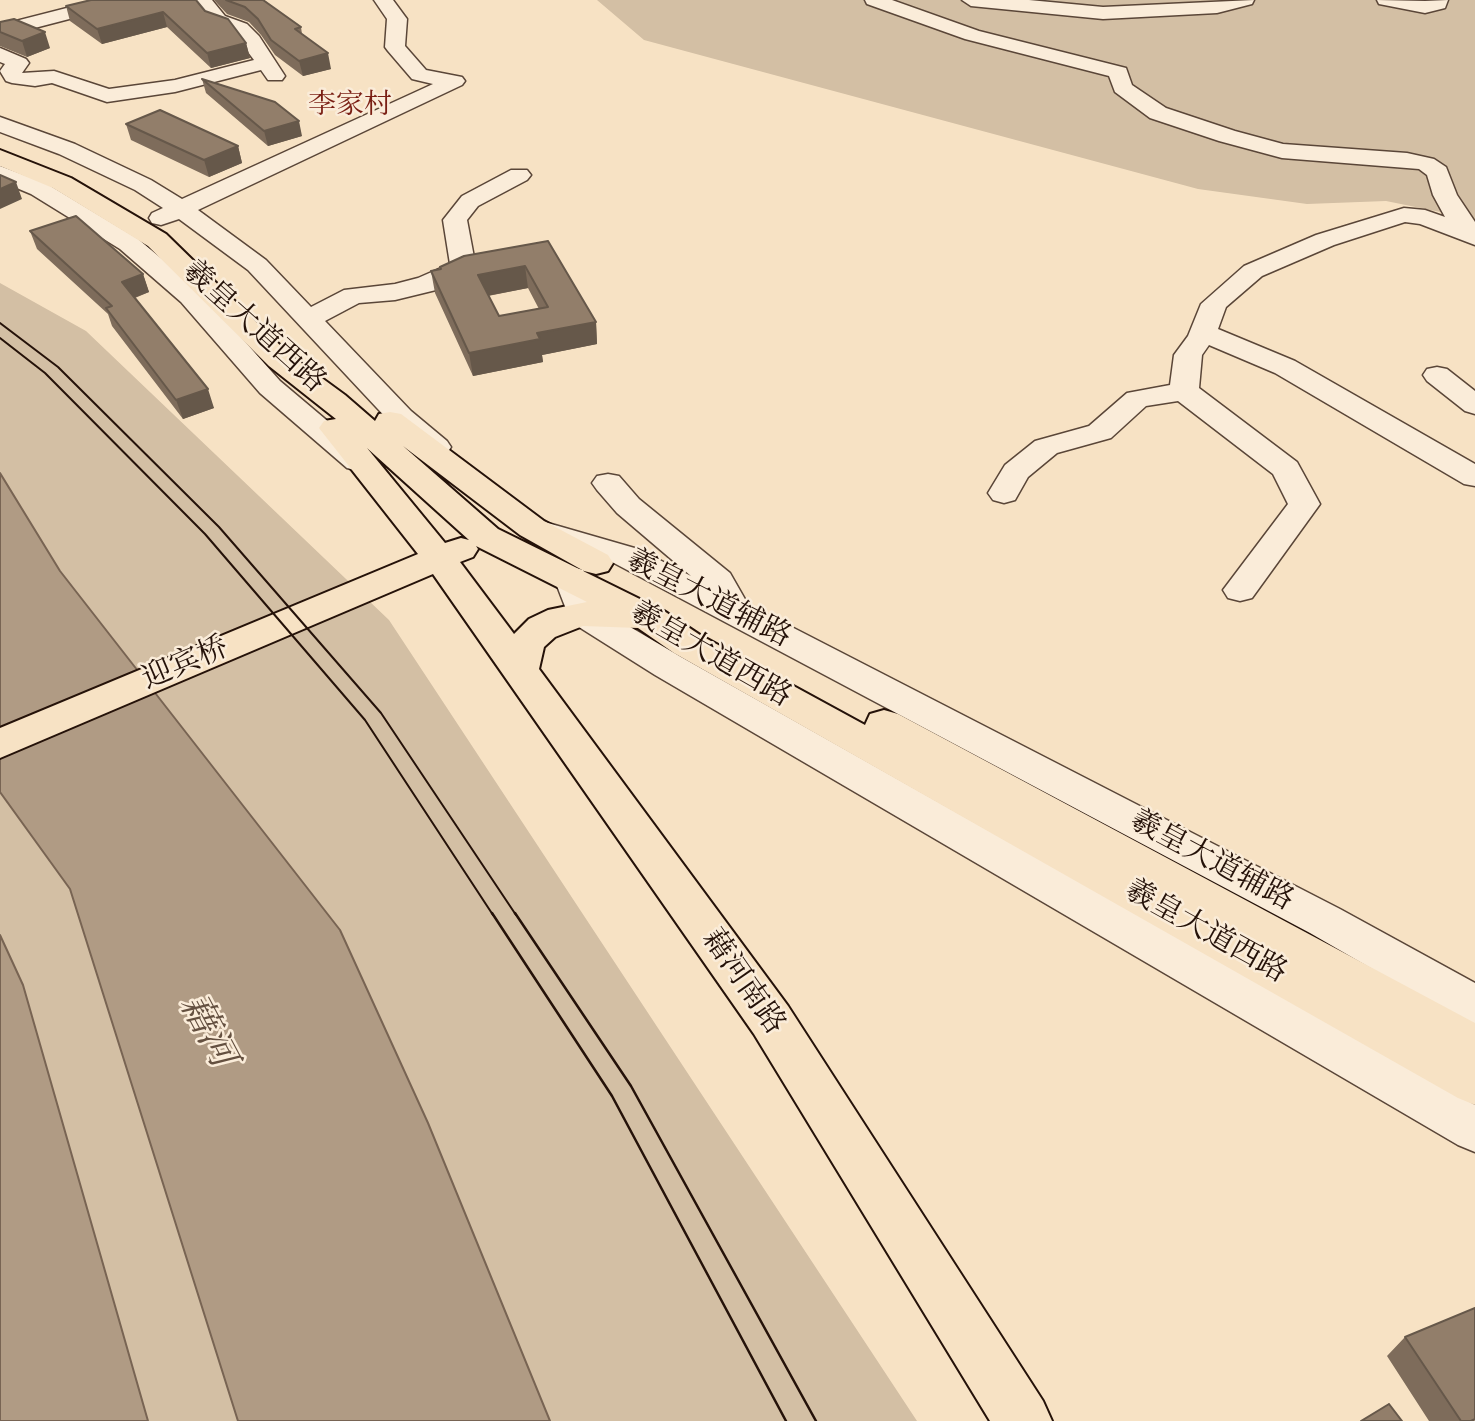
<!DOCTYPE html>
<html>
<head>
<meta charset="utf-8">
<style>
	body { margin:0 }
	canvas { display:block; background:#f7e2c4 }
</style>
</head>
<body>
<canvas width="1475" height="1421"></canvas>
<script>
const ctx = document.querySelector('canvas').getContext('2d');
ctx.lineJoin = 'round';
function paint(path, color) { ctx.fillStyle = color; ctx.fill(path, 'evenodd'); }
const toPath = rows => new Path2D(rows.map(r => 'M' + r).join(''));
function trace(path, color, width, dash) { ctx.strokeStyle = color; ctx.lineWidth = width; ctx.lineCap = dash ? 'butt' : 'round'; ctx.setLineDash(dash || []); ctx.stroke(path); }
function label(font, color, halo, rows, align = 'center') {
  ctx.font = font + ' "IM FELL Double Pica","Noto Serif SC",serif'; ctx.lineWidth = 5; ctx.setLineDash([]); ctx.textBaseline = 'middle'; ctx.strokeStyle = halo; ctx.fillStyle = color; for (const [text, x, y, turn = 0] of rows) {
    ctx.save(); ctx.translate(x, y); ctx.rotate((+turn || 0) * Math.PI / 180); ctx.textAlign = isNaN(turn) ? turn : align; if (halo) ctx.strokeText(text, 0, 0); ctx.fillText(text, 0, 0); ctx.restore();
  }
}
const green = toPath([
	[597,0,1475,0,1475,219,1386,201,1307,204,1198,189,644,40],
	[0,283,86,331,389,620,917,1421,550,1421,428,1123,340,930,60,571,0,473],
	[0,792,70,889,238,1421,0,1421]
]);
const water = toPath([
	[0,473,60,571,340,930,428,1123,550,1421,238,1421,70,889,0,792,0,473],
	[0,935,23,985,148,1421,0,1421,0,935]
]);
const minor = toPath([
	[98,0,129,0,127,4,0,37,0,25,98,0],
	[191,0,212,0,225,16,247,24,259,36,285,76,282,80,268,80,261,70,175,92,107,102,52,83,35,86,12,83,6,81,0,71,5,64,0,62,0,48,26,59,29,63,22,73,54,71,109,89,175,80,254,60,233,32,210,24,204,13,191,0],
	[374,0,393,0,404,15,407,19,405,46,426,70,462,77,465,81,462,85,198,210,266,260,311,307,344,290,395,284,418,278,450,264,443,220,462,196,511,170,527,170,531,175,527,180,478,206,467,220,476,268,472,273,436,290,395,300,359,303,325,321,411,411,447,441,451,447,447,453,436,456,425,453,391,423,248,270,179,219,161,225,152,223,149,218,152,213,163,208,135,190,59,154,0,132,0,117,75,144,151,180,182,199,433,84,412,79,388,51,385,47,387,19,374,0],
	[865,0,892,0,979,31,1126,68,1132,85,1166,108,1235,131,1283,144,1407,153,1434,159,1446,167,1457,195,1475,222,1475,245,1420,224,1405,222,1334,245,1262,276,1226,307,1218,329,1295,361,1475,464,1475,486,1464,484,1275,373,1209,345,1202,355,1199,388,1297,462,1320,504,1252,598,1240,601,1228,598,1223,590,1288,504,1273,474,1178,401,1146,406,1111,438,1057,453,1028,477,1015,500,1004,503,993,500,988,493,1005,465,1035,441,1089,426,1127,393,1170,385,1174,355,1188,336,1201,304,1244,266,1316,235,1404,208,1425,210,1445,217,1433,195,1427,175,1419,169,1282,158,1219,141,1150,118,1115,92,1109,76,965,39,867,4,865,0],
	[962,0,1029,0,1103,7,1254,0,1252,4,1217,13,1103,19,971,6,962,0],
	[1377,0,1425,1,1448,0,1445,8,1425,13,1379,4,1377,0],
	[0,166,47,184,138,239,199,290,280,381,369,456,373,462,369,468,358,471,347,468,260,393,181,302,120,249,31,194,0,181,0,166],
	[1437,367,1447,369,1475,391,1475,414,1465,411,1427,381,1423,375,1427,369,1437,367],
	[608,474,619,476,639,499,730,573,746,601,745,603,1340,909,1475,983,1475,1024,1459,1019,1310,933,614,563,530,538,525,531,530,524,541,521,638,549,691,576,617,513,597,490,592,483,597,476,608,474],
	[571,567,583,570,598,608,681,657,1475,1105,1475,1152,1458,1145,655,675,571,622,554,578,559,570,571,567]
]);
const major = toPath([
	[0,150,71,178,166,234,289,354,345,395,375,421,379,414,390,412,401,414,544,521,608,555,613,563,608,571,596,574,584,571,520,535,403,446,498,529,664,611,700,635,865,725,870,714,884,710,898,714,1475,1023,1475,1105,1458,1098,674,653,638,628,583,626,555,637,544,647,539,669,788,1006,1043,1401,1052,1421,990,1421,754,1034,433,574,0,758,0,728,418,554,319,428,324,421,336,419,269,366,148,246,53,188,0,166,0,150],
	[367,448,469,540,461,538,445,543,367,448],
	[476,546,587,602,548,610,529,619,514,634,460,562,473,557,478,549,476,546]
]);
const tramFar1 = toPath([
	[0,323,58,367,219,527,381,713,516,915],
	[0,338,45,373,205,534,365,720,493,915]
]);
const tram = toPath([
	[492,913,612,1096,786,1421],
	[515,913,631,1086,816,1421]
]);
const wall = toPath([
	[214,0,263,0,301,27,302,34,331,69,303,76,275,55,261,35,249,22,227,14],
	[66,6,205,11,246,43,250,58,211,68,167,27,102,44,70,21],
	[0,22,50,48,27,57,0,46],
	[202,79,302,136,268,146,206,93],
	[126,124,238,146,242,163,209,177,131,140],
	[30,231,143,274,149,292,135,298,214,408,183,419,112,326,108,314,37,249],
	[548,241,596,322,597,344,542,355,543,362,473,376,435,293,431,271],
	[528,288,539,309,499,316,488,296],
	[1405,1337,1475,1421,1429,1421,1387,1356]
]);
const shadedWall = toPath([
	[163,12,167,27,102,44,97,29],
	[45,32,50,48,27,57,22,41],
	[246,43,250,58,211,68,207,53],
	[328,53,331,69,303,76,299,61],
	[299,121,302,136,268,146,264,131],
	[238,146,242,163,209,177,204,160],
	[16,182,22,199,0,209,0,189],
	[525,266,528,288,481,297,478,275],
	[143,274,149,292,128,300,122,282],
	[596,322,597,344,542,355,543,362,473,376,469,353,537,333],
	[208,389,214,408,183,419,176,400]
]);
const building = toPath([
	[91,0,196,0,205,11,228,19,246,43,207,53,163,12,97,29,66,6,91,0],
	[226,0,263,0,301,27,295,29,328,53,299,61,271,40,258,19,245,7,226,0],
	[14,19,45,32,22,41,0,32,0,22,14,19],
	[202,79,275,102,299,121,264,131,202,79],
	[160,110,238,146,204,160,126,124,160,110],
	[0,175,16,182,0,189,0,175],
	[76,216,143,274,122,282,208,389,176,400,106,308,112,306,30,231,76,216],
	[548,241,596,322,537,333,540,339,469,353,431,271,441,269,440,267,464,256,548,241],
	[525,266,548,307,499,316,478,275,525,266],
	[1475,1308,1475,1419,1471,1421,1461,1421,1405,1337,1475,1308],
	[1389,1404,1402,1421,1361,1421,1389,1404]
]);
const farQuarternames = [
	["李家村",350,107]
];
const streetNames = [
	["羲皇大道西路",253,328,42],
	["羲皇大道辅路",708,600,27],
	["羲皇大道西路",710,656,30],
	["迎宾桥",186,665,-23],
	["羲皇大道辅路",1211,862,28],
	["羲皇大道西路",1205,933,29],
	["藉河南路",742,983,55]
];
const nearWaternames = [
	["藉河",205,1032,62]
];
paint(green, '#d3bfa4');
paint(water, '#b09b84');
trace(water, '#786453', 2);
trace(minor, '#5a4638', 3);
trace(major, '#251209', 4);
paint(minor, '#faecd9');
paint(major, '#f7e2c4');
trace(tramFar1, '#251209', 2);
trace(tram, '#251209', 2.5);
paint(wall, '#7e6c5b');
paint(shadedWall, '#66584a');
paint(building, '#927e6a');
trace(building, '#66584a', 2);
label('28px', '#7a1f14', '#faecd9', farQuarternames);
label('30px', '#251209', '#faecd9', streetNames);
label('italic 38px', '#645040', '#faecd9', nearWaternames);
</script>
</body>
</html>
